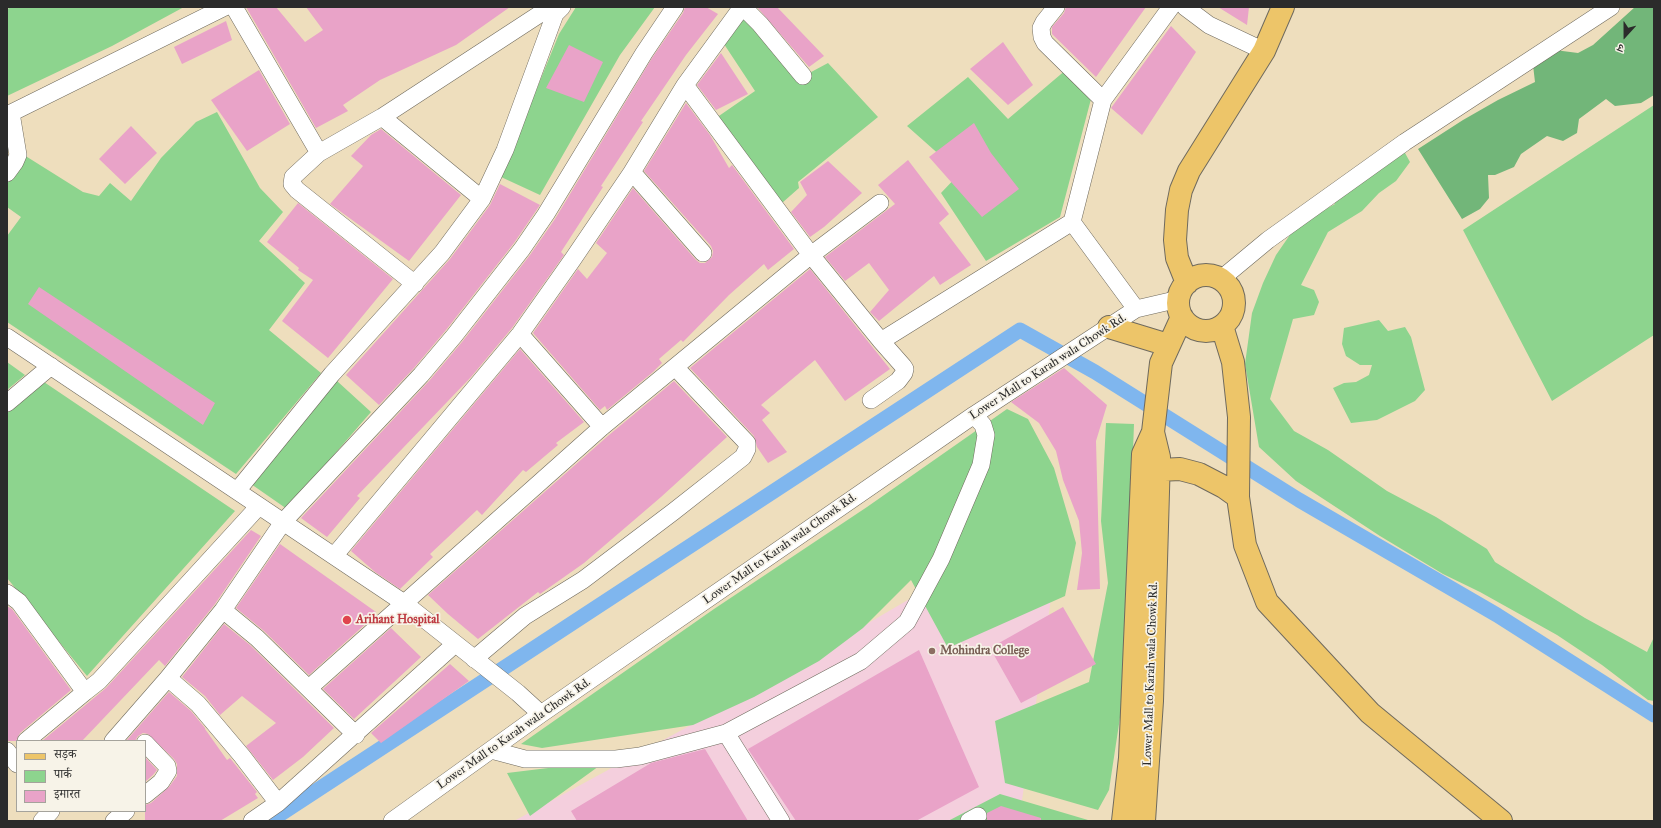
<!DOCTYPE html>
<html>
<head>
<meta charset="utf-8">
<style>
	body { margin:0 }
	#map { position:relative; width:1661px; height:828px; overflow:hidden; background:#eedebd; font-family:"IM FELL Great Primer","Noto Serif Devanagari",serif }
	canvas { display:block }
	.frame { position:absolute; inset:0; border:8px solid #2b2b2b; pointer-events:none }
	.legend { position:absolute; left:16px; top:740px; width:130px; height:72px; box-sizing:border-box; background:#f7f3e8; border:1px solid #a5a39c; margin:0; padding:5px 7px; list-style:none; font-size:12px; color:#2b2b2b }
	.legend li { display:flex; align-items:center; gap:8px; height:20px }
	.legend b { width:20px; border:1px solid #a5a39c }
	.north { position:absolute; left:1605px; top:16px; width:40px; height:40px; -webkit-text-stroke:3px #f7f3e8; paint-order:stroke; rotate:201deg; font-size:11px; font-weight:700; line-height:16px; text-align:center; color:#2b2b2b }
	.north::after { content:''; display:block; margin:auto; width:14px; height:18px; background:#2b2b2b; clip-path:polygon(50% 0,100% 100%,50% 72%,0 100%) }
</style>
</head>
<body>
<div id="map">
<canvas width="1661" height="828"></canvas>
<div class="frame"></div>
<ul class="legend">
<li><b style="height:5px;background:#edc569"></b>सड़क</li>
<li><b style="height:11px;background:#8dd48e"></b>पार्क</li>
<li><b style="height:11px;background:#e9a3c8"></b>इमारत</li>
</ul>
<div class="north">उ</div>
</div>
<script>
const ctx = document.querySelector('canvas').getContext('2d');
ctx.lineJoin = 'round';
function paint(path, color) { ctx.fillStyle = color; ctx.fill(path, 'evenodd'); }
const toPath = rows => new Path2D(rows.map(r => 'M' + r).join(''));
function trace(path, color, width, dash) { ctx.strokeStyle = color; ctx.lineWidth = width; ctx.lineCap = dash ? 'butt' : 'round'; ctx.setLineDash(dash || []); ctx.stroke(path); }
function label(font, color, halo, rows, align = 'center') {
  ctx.font = font + ' "IM FELL Great Primer",serif'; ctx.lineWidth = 3.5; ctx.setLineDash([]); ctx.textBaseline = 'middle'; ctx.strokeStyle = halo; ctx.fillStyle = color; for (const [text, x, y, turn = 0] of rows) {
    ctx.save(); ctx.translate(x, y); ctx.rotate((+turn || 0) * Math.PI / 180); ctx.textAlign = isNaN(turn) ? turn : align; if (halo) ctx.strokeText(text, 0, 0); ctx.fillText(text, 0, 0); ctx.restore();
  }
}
const built = toPath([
	[1056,564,1019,821,514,821,726,706,913,597]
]);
const green = toPath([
	[12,7,184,7,112,46,7,96,7,9],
	[576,7,655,7,620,55,540,195,501,177,559,34],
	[743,12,800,78,828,63,878,117,798,182,799,188,782,203,716,118,755,91,722,41],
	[1067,69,1091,99,1060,217,986,261,941,193,960,173,907,126,968,77,1008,119],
	[1654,105,1654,335,1552,401,1463,230],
	[217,112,260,188,283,212,259,241,305,283,269,330,321,373,236,474,7,322,7,236,21,217,7,207,7,163,16,150,83,192,99,196,110,183,131,201,161,158,196,122],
	[1397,147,1405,153,1410,162,1396,181,1379,193,1362,211,1328,232,1301,285,1314,290,1319,302,1314,315,1293,319,1270,399,1294,431,1328,450,1387,491,1436,517,1487,549,1495,562,1585,618,1647,652,1654,637,1654,701,1648,700,1602,665,1557,635,1480,592,1443,574,1380,536,1296,481,1259,447,1245,364,1252,313,1263,283,1276,255,1303,216,1319,213,1335,204,1330,191],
	[1379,320,1388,331,1405,327,1411,337,1425,390,1415,401,1377,420,1351,423,1333,388,1344,383,1356,382,1369,375,1372,365,1360,365,1346,356,1342,344,1344,328],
	[7,362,25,375,7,390],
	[337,381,371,412,287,509,251,484],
	[44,382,235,511,87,676,7,578,7,413],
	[1007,409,1028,419,1054,468,1076,543,1065,596,948,648,911,580,863,628,819,661,754,697,693,725,542,748,521,744,714,609,867,507],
	[1106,423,1134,424,1124,691,1109,790,1098,810,1005,783,995,721,1089,682,1108,583,1101,521],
	[606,761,530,816,507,773],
	[1000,794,1088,820,1089,821,948,821]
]);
const forest = toPath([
	[1635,7,1654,7,1654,95,1641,103,1615,106,1606,99,1579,119,1577,133,1563,141,1547,136,1521,154,1514,167,1495,175,1488,175,1489,198,1480,209,1462,219,1418,149,1463,120,1498,100,1535,82,1533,65,1547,49,1578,53,1593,45]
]);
const canal = toPath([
	[270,821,1020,330,1095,372,1299,500,1497,615,1654,715]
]);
const building = toPath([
	[246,7,276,7,305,42,323,30,306,7,510,7,456,45,380,80,343,105,348,111,316,128],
	[685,7,706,7,718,14,686,55,641,121,643,122,601,186,603,187,561,252,564,255,512,328,471,377,357,496,360,498,327,537,301,518,429,381,462,342,530,255,555,219,652,58,683,13],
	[757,7,777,7,824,56,809,67],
	[1066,7,1146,7,1096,77,1052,34,1052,27,1064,13],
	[1218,7,1249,7,1247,25],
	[226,21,232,40,182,64,174,47],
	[1171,26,1196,52,1142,135,1111,108],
	[1003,42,1033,85,1008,105,970,69],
	[569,45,603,62,584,102,546,88],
	[721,53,748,94,716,110,697,85],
	[259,70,290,124,247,151,211,100],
	[686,103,710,135,729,168,732,165,794,249,768,270,764,264,729,295,683,342,681,340,659,359,662,363,653,372,607,410,605,406,600,410,533,333,578,269,587,279,607,253,596,243,633,188,696,260,700,263,705,263,712,257,713,251,711,246,644,171],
	[974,123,991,153,1019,189,982,217,929,157],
	[131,126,157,153,125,184,99,159],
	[381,129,461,195,409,261,330,204,363,166,351,156,371,135],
	[908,160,949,214,939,223,971,265,940,285,934,276,879,321,870,312,889,290,869,263,845,281,825,257,895,204,878,185],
	[828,161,862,193,824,227,810,237,791,212,807,195,800,182],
	[500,184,540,205,514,243,446,330,414,368,379,405,346,375,450,259,490,205],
	[298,203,393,279,328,358,282,321,313,280,298,270,299,268,267,242],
	[810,269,890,369,845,401,815,360,761,405,770,413,762,420,787,452,768,463,757,447,754,436,690,368],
	[39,287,215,403,203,425,28,304],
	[520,349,584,422,556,443,558,445,526,472,523,470,482,515,477,510,430,554,433,557,400,589,375,572,351,551],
	[1064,368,1107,405,1096,441,1100,589,1077,590,1082,553,1079,521,1063,480,1056,451,1039,423,1011,402],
	[674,381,727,437,661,497,584,563,540,594,538,592,478,639,448,614,428,595,609,435],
	[251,530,261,536,215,604,165,666,159,660,82,741,42,741,106,688],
	[280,544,376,612,370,617,371,619,309,675,264,631,236,608],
	[7,606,12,609,71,690,20,733,16,741,7,741],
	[1063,607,1096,664,1021,703,990,648],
	[224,624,250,645,334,728,303,757,273,780,246,746,276,723,242,696,220,715,205,696,182,677],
	[391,628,421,657,354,719,323,689],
	[919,650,979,787,916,821,796,821,748,749],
	[450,664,469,681,381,743,371,733],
	[169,692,191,711,205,728,205,729,227,760,230,758,257,792,255,794,258,798,220,821,145,821,145,805,151,803,169,787,177,776,177,764,174,759,148,734,143,733,138,736,135,741,126,741],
	[705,749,748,821,577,821,571,811,651,763],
	[145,757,157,770,153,775,145,782],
	[1001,806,1041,818,1041,821,987,821,987,813]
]);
const minor = toPath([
	[234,7,319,153],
	[743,7,760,24,803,76],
	[1056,7,1044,22,1041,28,1042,37,1045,43,1103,100],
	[1185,7,1209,25,1264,51],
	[685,85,811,255,881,341,903,366,905,369,904,373,898,381,871,400],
	[7,115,225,7],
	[382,117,482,199],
	[632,172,685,85,742,7],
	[7,173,15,162,18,155,11,113],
	[1221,279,1268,240,1405,142,1611,7],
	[415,284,297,190,292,184,293,177,319,153,382,117,549,8],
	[1136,309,1072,222,1103,100,1171,7],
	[520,334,602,427],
	[7,337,404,603,518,693,541,714],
	[881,341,1072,222],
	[7,403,51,366],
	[237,491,332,374,442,253,482,199,505,150,555,14,562,7],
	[334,556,520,334,573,259,632,172,703,253],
	[7,593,19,602,85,692,99,681,259,506],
	[223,610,257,638,356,735],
	[474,659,525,616,583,580,673,512,743,457,747,449,747,443,675,367],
	[168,678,198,704,242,756,278,803],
	[309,688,602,427,811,255,880,203],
	[726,733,781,821],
	[26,741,85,692],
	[113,741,168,678,223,610,283,522,421,375,454,336,522,249,546,214,644,53,675,7],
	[145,743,167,766,168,771,161,782,145,795],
	[491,750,525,759,616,759,640,756,726,733,861,661,907,622,941,559,981,465,986,435,983,425,974,415],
	[7,751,17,764],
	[42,821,51,811],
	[114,821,126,811],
	[252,821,278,803,455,644],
	[392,821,541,714,974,415,1136,309,1179,299],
	[969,821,978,816]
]);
const major = toPath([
	'1178 303a28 28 0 1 1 56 0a28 28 0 1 1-56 0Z',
	[1187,283,1177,258,1175,240,1177,210,1181,190,1189,171,1264,51,1283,7],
	[1222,326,1233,362,1239,417,1238,497,1245,545,1267,602,1370,713,1501,821],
	[1109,327,1168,345],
	[1159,470,1180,469,1199,474,1224,487,1238,497],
	[1123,821,1130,758,1143,454,1153,432],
	[1144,821,1152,701,1159,457,1153,432,1161,363,1182,317]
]);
const markers = [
	[347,620,5,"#e0444e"],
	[932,651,4,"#8d6e63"]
];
const streetNames = [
	["Lower Mall to Karah wala Chowk Rd.",1048,367,-33],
	["Lower Mall to Karah wala Chowk Rd.",780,549,-35],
	["Lower Mall to Karah wala Chowk Rd.",1151,674,-88],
	["Lower Mall to Karah wala Chowk Rd.",514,734,-35]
];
const healthNames = [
	["Arihant Hospital",356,620]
];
const educationNames = [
	["Mohindra College",940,651]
];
paint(built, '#f4cfdd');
paint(green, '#8dd48e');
paint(forest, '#72b679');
trace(canal, '#7fb6ee', 15);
paint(building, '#e9a3c8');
trace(minor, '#6f6a5e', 18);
trace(major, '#6f6a5e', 24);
trace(minor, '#fff', 17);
trace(major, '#edc569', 22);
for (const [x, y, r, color] of markers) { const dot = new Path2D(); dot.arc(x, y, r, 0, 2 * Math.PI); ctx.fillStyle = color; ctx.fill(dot); trace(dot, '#f7f3e8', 1.5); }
label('12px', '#2b2b2b', '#f7f3e8', streetNames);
label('bold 12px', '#be3a42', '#f7f3e8', healthNames, 'left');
label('bold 12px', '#785e54', '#f7f3e8', educationNames, 'left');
</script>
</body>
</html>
